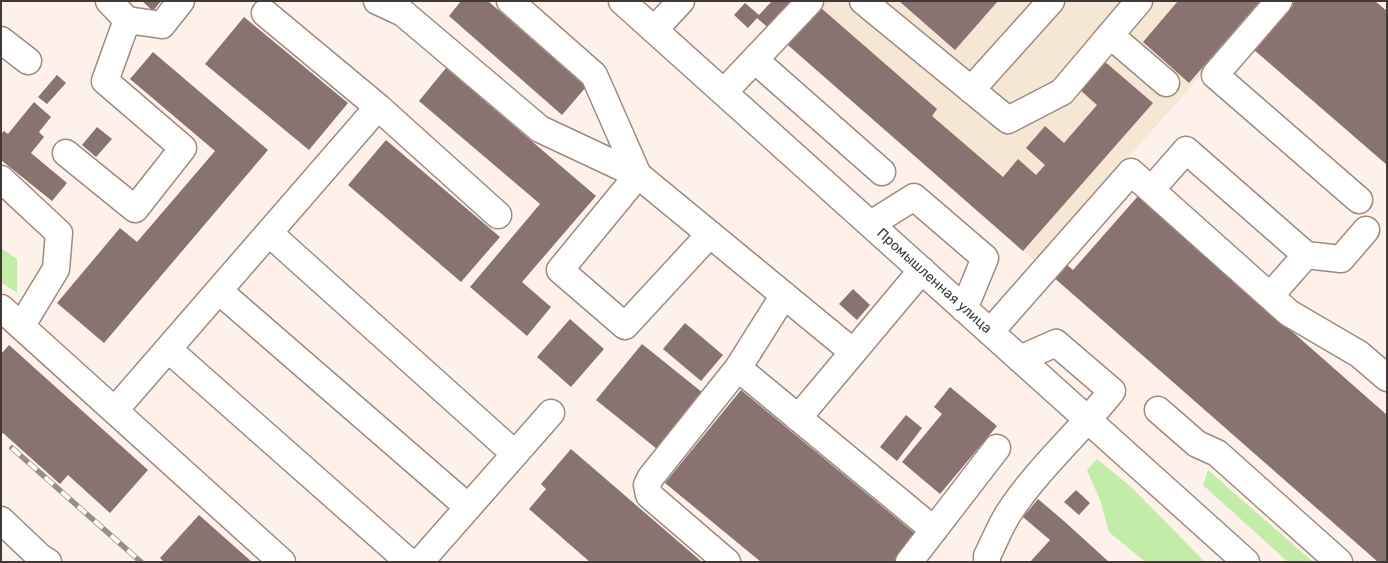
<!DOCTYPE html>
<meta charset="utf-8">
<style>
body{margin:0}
#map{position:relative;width:1388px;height:563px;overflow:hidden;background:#fdf1ea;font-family:Rubik,sans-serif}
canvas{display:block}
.frame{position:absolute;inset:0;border:2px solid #413935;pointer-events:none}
</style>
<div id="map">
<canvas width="1388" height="563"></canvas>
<div class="frame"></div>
</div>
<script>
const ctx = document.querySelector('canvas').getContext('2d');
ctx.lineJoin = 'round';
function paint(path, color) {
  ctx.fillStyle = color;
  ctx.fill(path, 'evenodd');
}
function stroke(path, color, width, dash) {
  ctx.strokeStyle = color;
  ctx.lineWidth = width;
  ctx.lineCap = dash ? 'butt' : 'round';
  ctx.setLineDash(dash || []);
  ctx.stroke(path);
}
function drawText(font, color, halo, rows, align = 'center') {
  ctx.font = font + ' Rubik,sans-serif';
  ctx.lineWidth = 5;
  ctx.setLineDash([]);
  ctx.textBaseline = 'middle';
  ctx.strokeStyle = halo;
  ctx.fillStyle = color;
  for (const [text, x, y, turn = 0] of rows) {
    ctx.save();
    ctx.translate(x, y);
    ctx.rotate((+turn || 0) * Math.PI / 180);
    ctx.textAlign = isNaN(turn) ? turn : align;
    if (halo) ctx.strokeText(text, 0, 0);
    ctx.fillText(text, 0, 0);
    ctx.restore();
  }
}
paint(new Path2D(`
 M772,1h489l-78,95 -148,165 -278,-243z`), '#f6e7d4');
paint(new Path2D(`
 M1,248l16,11v34l-16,-11z
 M1097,459l33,27 75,76h-60l-36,-30 -9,-32 -13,-30z
 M1208,470l105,92h-25l-85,-77z`), '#c3eca9');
paint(new Path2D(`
 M142,1h19l-8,10z
 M461,1h27l98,86 -24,28 -113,-99z
 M772,1h21l19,17 9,-10 116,101 -5,7 71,61 15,-18 18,16 9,-10 -19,-17 19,-22 19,17 33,-38 -18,-16 25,-28 49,42 -130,148 -266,-233 -9,10 -14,-13 11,-12 14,12z
 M899,1h99l-43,49z
 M1178,1h82l-71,82 -46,-41z
 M1295,1h80l12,10v154l-134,-116z
 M244,17l104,86 -39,47 -104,-86z
 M153,52l115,98 -164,193 -47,-40 63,-75 17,14 78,-91 -85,-72z
 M446,68l150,128 -74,86 29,25 -24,29 -57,-49 70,-83 -121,-103z
 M57,75l9,8 -19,21 -9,-7z
 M34,102l17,15 -12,15 5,5 -13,16 36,30 -15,18 -51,-41v-26l3,-3 4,3z
 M97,127l15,12 -16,18 -14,-12z
 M386,140l114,97 -39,45 -113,-97z
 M1138,196l249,219v147h-9l-343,-301 12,-13 26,22z
 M853,289l17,16 -13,15 -18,-16z
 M570,319l34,30 -33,38 -34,-30z
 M685,323l38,32 -22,26 -38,-32z
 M642,344l61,49 -46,56 -61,-49z
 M9,345l139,125 -38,43 -42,-38 -8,9 -57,-51 -2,2v-81z
 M950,387l47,39 -57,68 -38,-32 40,-48 -8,-7z
 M741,390l177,146 -21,26h-136l-96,-79z
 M906,415l16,13 -25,33 -17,-14z
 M571,449l131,113h-112l-61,-53 17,-20 -5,-5z
 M1076,490l14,13 -11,12 -15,-13z
 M1038,499l27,23 44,40h-79l20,-22 -27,-23z
 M199,515l53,47h-88l-4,-4z`), '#887371');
const minor = new Path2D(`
 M109,1l18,19 35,5 19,-24
 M377,1l26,12 137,116 98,46 215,177
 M510,1l84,74 44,100 -78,95 65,56 85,-92
 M622,1l624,561
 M863,1l145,119 54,-28 77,-91
 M1279,1l-64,74 144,125
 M265,13l113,94 120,108
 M654,30l27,-29
 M1110,35l56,48
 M1,40l27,21
 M755,60l127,112
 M971,90l80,-89
 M724,92l86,-91
 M66,153l69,56 48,-61 -78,-67 22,-61
 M1,179l58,54 -3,36 -34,56
 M1151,190l35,-40 120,105 -36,41
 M871,224l43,-27 71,61 -21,51
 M269,233l246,221
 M1306,255l35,4 25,-29
 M219,291l249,216
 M1,308l281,254
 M990,332l141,-160 158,141 70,41 28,24
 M168,349l241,213
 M738,368l196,162
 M115,410l263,-303
 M1158,410l39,34 20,9 122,109
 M798,418l124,-148
 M1,520l39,37 8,5
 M420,562l131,-149
 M727,562l-78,-67 -2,-10 4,-8 87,-109 46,-73
 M909,562l88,-114
 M987,562v-6c7,-14 13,-29 21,-42 29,-45 71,-81 104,-123l-56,-48 -36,16`);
stroke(minor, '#9d8b81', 29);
stroke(minor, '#fff', 26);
const rail = new Path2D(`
 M12,448l129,114`);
stroke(rail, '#978e88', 5.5);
stroke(rail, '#fff', 4, [11]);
drawText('14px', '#413935', '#fff', [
 ["Промышленная улица",934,281,42]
]);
</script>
